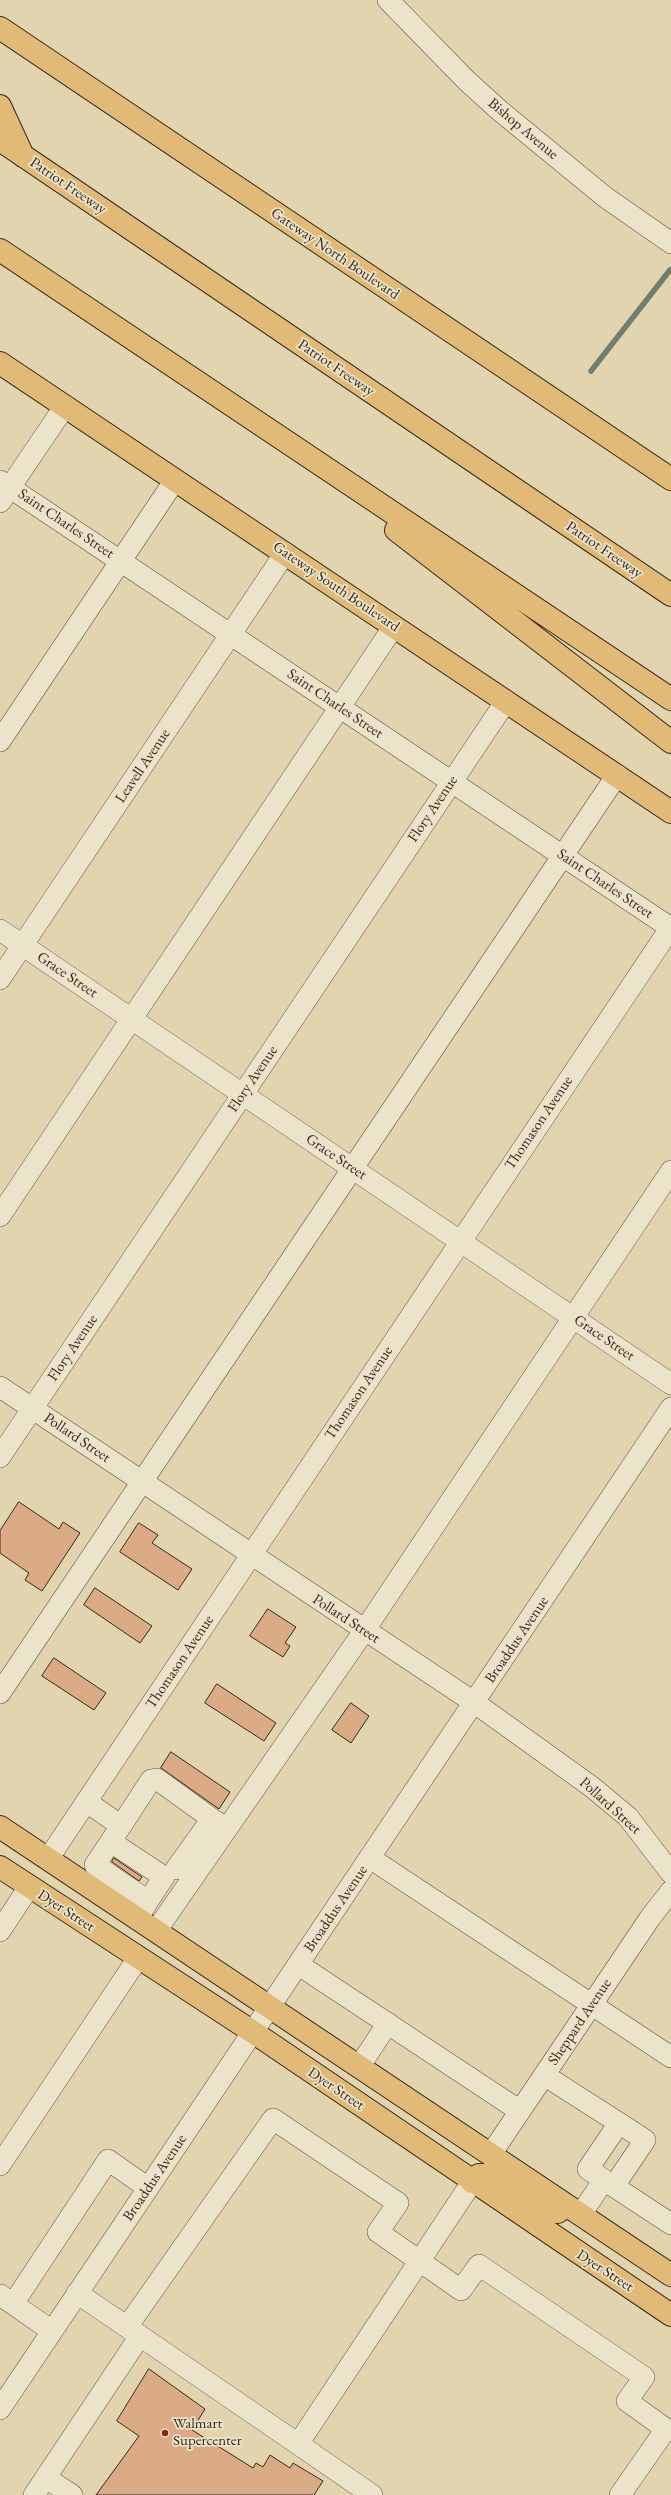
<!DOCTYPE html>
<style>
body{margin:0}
canvas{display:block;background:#e2d4af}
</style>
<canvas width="671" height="2495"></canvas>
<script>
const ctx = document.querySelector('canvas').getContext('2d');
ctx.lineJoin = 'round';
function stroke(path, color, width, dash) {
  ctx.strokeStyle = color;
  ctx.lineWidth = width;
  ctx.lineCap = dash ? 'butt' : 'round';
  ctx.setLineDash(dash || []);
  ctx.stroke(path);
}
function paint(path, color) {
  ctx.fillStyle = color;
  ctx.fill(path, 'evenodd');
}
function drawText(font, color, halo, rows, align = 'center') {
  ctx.font = font + ' "EB Garamond",serif';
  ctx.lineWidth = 3.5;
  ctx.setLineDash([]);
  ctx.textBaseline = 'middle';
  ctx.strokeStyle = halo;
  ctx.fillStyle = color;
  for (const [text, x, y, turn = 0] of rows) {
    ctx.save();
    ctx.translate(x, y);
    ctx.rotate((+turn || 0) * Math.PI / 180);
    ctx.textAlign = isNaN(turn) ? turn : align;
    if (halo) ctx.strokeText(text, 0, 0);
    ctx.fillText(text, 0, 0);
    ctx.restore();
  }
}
stroke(new Path2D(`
 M591,371l79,-101`), '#707e6f', 5.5);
const building = new Path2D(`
 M19,1502l40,27 4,-7 17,11 -38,58 -17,-11 4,-7 -29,-20v-22z
 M139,1523l19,12 -6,8 40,26 -14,21 -58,-38z
 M95,1588l57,38 -12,17 -56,-38z
 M268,1609l28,18 -11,16 5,3 -7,11 -33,-21z
 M54,1658l52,35 -12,17 -52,-34z
 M217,1684l59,39 -12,18 -59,-38z
 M351,1703l18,13 -18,27 -19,-13z
 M171,1752l59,40 -11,17 -58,-41z
 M114,1858l28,19 -3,4 -27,-19z
 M149,2369l56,40 -13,21 61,38 3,-5 7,4 7,-12 20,13 3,-5 30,18 -9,14h-218l43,-59 -22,-15z`);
paint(building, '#daab84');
stroke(building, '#38281b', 1);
const minor = new Path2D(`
 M388,0l79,81 32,29 106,87 66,46
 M0,481l671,447
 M0,502l65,-96
 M0,741l175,-261
 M0,930l671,454
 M0,979l285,-426
 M0,1216l394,-590
 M0,1387l475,316 117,84 36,30 43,56
 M0,1457l506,-756
 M0,1693l617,-918
 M87,1802l34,24 -26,39 53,36 -11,18
 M121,1826l30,-46 6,-1 55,40
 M111,1842l53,35 -16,24
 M370,1858l301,199
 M48,1859l623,-932
 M176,1869l36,-50 12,8
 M0,1931l29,-44
 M156,1931l208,-300 307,-460
 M299,1965l221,146
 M359,2067l29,-44
 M544,2075l75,48 -31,46 16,11
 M491,2154l159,-236 21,-27
 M0,2165l138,-207
 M614,2186l31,-46 -26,-17
 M581,2214l23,-34 67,44
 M77,2293l50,34 146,-208 125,84 -20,29 83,58 18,-25 165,112 -17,24 39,28 -46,66
 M0,2295l52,36
 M13,2304l95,-144 40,28
 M127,2327l171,117
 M0,2409l671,-1001
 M46,2478l26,17
 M34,2495l106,-159
 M372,2495l-74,-51 174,-262`);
const major = new Path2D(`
 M0,28l671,451
 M0,363l671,449
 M0,1827l671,448
 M0,1867l253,165 418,283
 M472,2182l7,-7h12l60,36 7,1`);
const highway = new Path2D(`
 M0,106l23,50
 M0,140l671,455
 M0,250l671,449
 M396,530l275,212`);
stroke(minor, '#625340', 22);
stroke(major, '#38281b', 24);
stroke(highway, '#38281b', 24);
stroke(minor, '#ece3cb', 21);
stroke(major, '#e1ba78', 22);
stroke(highway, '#e1ba78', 22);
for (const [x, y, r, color] of [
 [165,2433,4,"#8f2418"]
]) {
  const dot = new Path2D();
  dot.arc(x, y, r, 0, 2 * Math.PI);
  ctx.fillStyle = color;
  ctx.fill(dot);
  stroke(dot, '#ece3cb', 1.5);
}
drawText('15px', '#38281b', '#ece3cb', [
 ["Bishop Avenue",523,129,40],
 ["Patriot Freeway",68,186,34],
 ["Gateway North Boulevard",335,254,34],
 ["Patriot Freeway",336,368,34],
 ["Saint Charles Street",66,524,34],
 ["Patriot Freeway",604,550,34],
 ["Gateway South Boulevard",336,587,34],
 ["Saint Charles Street",335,704,34],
 ["Leavell Avenue",143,766,-56],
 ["Flory Avenue",433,809,-56],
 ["Saint Charles Street",605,884,34],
 ["Grace Street",67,975,34],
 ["Flory Avenue",253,1079,-56],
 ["Thomason Avenue",539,1123,-56],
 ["Grace Street",336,1157,34],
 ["Grace Street",604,1338,34],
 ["Flory Avenue",73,1348,-56],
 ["Thomason Avenue",359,1393,-56],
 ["Pollard Street",77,1438,34],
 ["Pollard Street",346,1619,33],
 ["Broaddus Avenue",517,1640,-56],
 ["Thomason Avenue",180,1662,-56],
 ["Pollard Street",610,1806,42],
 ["Broaddus Avenue",336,1909,-56],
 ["Dyer Street",66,1911,33],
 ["Sheppard Avenue",580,2022,-56],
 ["Dyer Street",336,2089,34],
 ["Broaddus Avenue",155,2178,-56],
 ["Dyer Street",605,2271,33]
]);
drawText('15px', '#38281b', '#ece3cb', [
 ["Walmart",173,2424],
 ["Supercenter",173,2441]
], 'left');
</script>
